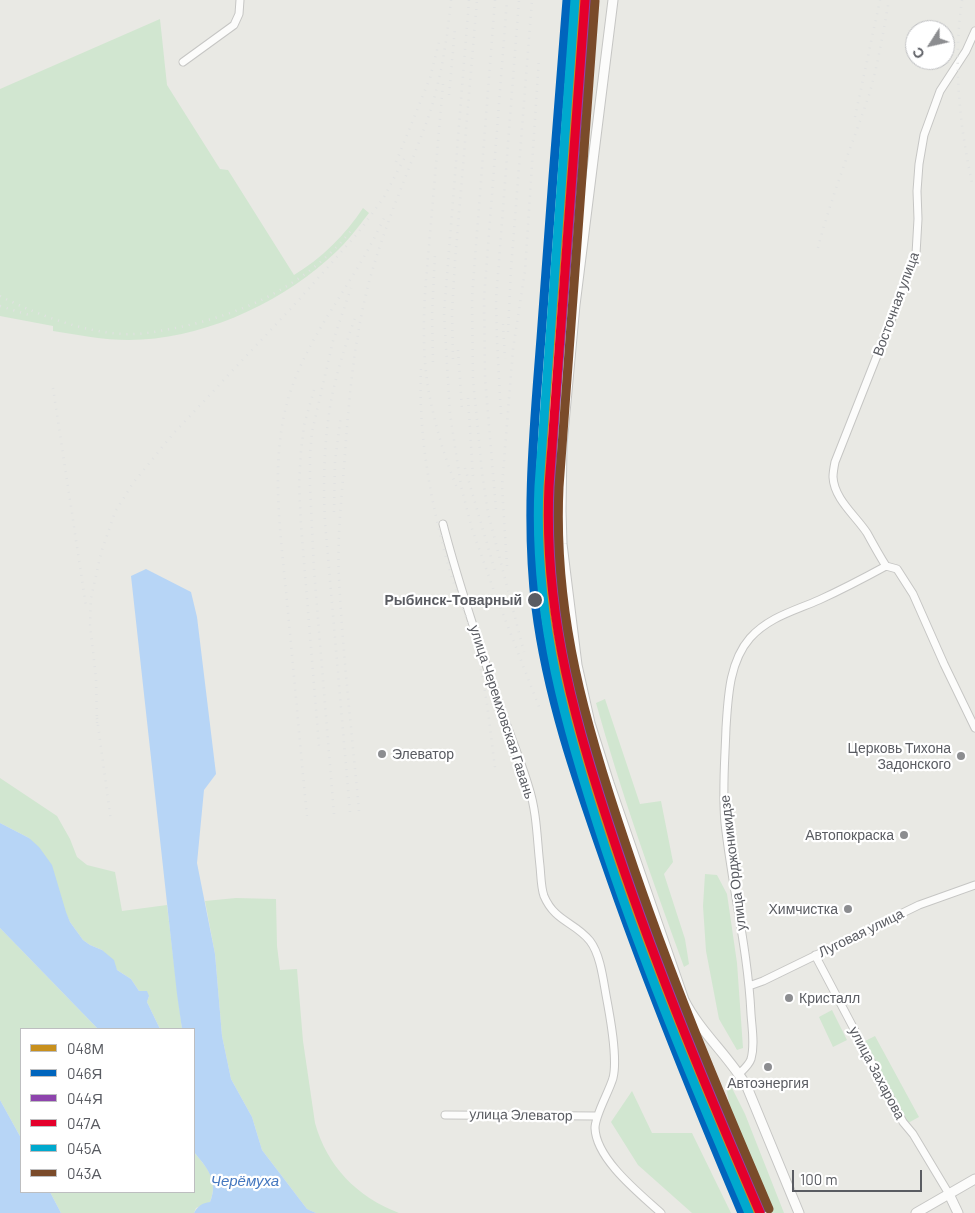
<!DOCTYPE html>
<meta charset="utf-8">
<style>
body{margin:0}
#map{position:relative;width:975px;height:1213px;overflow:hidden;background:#e9e9e4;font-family:Barlow,sans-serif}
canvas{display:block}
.legend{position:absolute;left:20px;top:1028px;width:175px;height:165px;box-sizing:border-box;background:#fff;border:1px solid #bdbec0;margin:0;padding:6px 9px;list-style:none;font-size:15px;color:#5a5c62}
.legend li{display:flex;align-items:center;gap:10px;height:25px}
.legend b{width:25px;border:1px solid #bdbec0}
.north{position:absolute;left:905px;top:20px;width:50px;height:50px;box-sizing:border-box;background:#fff;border:1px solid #bdbec0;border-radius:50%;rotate:235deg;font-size:14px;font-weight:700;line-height:20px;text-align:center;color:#5a5c62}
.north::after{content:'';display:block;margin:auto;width:18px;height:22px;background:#8c8d90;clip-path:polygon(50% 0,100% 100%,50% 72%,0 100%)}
.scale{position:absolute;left:792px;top:1170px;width:130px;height:22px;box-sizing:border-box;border:2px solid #5a5c62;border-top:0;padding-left:6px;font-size:15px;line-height:18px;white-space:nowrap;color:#5a5c62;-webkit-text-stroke:4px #fff;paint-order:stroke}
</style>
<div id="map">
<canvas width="975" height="1213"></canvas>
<ul class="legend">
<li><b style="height:6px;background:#c8901d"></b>048М</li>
<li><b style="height:6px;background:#0065bd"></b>046Я</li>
<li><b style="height:6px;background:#8e44ad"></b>044Я</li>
<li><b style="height:6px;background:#e4002b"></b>047А</li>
<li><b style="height:6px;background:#00a9ce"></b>045А</li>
<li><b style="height:6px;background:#7a4b2a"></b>043А</li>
</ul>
<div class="north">С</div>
<div class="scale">100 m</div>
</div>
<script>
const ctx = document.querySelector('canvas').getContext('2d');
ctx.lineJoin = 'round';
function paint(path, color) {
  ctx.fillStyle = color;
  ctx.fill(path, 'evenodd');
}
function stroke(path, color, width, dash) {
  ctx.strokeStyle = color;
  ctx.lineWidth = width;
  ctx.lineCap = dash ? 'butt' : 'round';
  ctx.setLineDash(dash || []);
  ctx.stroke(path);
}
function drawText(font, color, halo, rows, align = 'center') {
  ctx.font = font + ' Barlow,sans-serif';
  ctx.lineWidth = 4.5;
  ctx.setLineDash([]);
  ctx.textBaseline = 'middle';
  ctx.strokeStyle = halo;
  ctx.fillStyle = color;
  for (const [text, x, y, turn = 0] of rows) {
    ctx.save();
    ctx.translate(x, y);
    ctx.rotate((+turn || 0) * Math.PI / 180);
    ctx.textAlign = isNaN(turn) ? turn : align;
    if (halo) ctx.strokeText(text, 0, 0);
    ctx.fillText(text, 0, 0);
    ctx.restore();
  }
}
paint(new Path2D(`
 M160,19l7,66 53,84 8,1 66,105c27,-16 52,-41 69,-67l6,5c-13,17 -26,34 -43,48 -51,45 -128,79 -197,79 -26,0 -51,-5 -76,-9v-5l-53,-10v-227z
 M605,699l35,105 21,-3 12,61 -9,12 21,65 4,25 -5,3c-32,-88 -63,-174 -88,-264z
 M0,778l57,38 13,23 7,18 10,8 28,7 7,39 45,-6 15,124h-22l-13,-27 2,-6 -10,-5 -8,-12 -14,-9 -15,-20 -12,-5 -7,-5 -13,-18 -41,-84 -29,-15z
 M705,874l12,1 10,19 10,69 6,85 -6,2 -18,-31 -13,-68 -3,-45z
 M236,898l40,1 1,47 3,24 17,-1 6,72 12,82c12,43 42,74 84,90h-83l-9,-4 -45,-59 -10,-33 -21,-38 -9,-43 -7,-82 -10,-53z
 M0,928l98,101h-77v109l-21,-38z
 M832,1010l15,30 -14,7 -14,-30z
 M875,1036l44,81 -11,6 -43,-82z
 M726,1086h5l14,28 39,99h-19l-23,-55 -10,-38z
 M632,1091l20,42h40l39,80h-39l-54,-48 -27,-43z
 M194,1152c13,16 25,28 16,50l-14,6 -2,5h-133l-11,-21h144z`), '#d1e6d0');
paint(new Path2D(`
 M146,569l45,23 6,25 19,157 -12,16 -7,73 18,91 7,82 9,43 21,38 10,33 45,59 9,4h-122c4,-7 8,-10 16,-11 9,-21 -3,-34 -16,-50v-123h-12l-5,-35 -46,-418z
 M0,823l29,15 10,9 13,18 14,47 4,10 13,18 7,5 12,5 12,10 3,10 14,9 8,12h8l2,5 -2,6 13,27h-62l-98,-101z
 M0,1100l21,38v54h29l11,21h-61z`), '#b7d5f6');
const minor = new Path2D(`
 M183,62l51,-37 5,-11 1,-14
 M443,524c16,62 37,124 58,185 9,26 20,52 28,79 8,25 8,52 11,78 1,10 1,22 4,30 11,26 31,26 46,45 10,13 13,37 16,54 4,21 12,63 7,83 -4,14 -18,37 -18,50 1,31 44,65 66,85
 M886,566c-7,-11 -13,-22 -19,-33 -11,-17 -33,-34 -34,-56 0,-5 1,-10 2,-15l64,-162 17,-46 2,-35 -1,-28 2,-27 5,-29 16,-44 26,-40 9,-20
 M815,955l88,167 10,12 36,60
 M749,986l14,-5 156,-76 56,-20
 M739,1074c4,-4 10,-9 12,-15 4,-14 1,-30 0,-45 -3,-64 -19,-127 -26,-191 -3,-32 0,-63 1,-95 2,-30 3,-66 24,-90 19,-21 44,-27 69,-38 22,-10 45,-22 67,-34l11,3 16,25 31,70 31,64
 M445,1115l152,1`);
const tertiary = new Path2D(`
 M613,0l-38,305 -13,140 -1,66 1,33 15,121 13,58 19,60 75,217c16,32 45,56 63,87l52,126
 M949,1194l9,19
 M916,1213l59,-34`);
stroke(minor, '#c6c6c4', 9);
stroke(tertiary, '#c6c6c4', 11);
stroke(minor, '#fcfcfb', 7);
stroke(tertiary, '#fcfcfb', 9);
stroke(new Path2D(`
 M469,0l-25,313 6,101 11,72 11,43 21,59 48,124
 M495,0l-23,297 1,82 9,93 6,41 36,139
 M962,0c-9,62 -3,122 10,183
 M443,84l-17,196c-3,40 -4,83 5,123 6,29 15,58 26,85
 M449,95l6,-67
 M855,117l25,-117
 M396,162l34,-84 9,-36
 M818,248c13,-51 33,-100 50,-150 10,-32 15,-65 21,-98
 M0,296c35,18 83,36 123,38 19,1 38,-3 57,-7 67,-14 131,-45 174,-100
 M0,306l29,9
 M503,324l2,35
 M508,332l3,-63 21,-269
 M458,350l4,59
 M453,359l-1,-46 3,-52 22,-261
 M433,362l-1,-47 3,-61
 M421,369c-3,66 10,135 28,199 8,27 20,53 27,80 10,39 14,80 19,120
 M53,388l33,218
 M314,390l-10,35 -3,27 -2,32 2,41 18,221
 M468,398l5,79
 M501,414l-4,-73 -1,-41 23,-300
 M465,468l30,103
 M496,509l-11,-131 -1,-80 23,-298
 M334,512l1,-51 6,-46
 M507,566l-5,-80 11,-137 12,-78 14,-213
 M97,718l14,103
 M97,723l-1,-45 -6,-53 1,-27 10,-45 14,-41 18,-29 40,-49 123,-131 62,-70 26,-36 22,-42
 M359,811c-7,-77 -16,-154 -20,-232 -2,-37 2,-75 5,-112 4,-55 8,-110 20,-164 14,-64 42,-124 64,-185 13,-38 19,-78 23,-118
 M350,812l-25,-290c-2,-39 -1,-77 5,-115 5,-30 15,-61 25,-89
 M334,814l-20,-244 -4,-85v-31l2,-22 21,-91 18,-53
 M307,816c-7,-71 -13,-142 -20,-214 -6,-68 -18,-140 2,-206 17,-55 54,-100 81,-150 5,-9 10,-20 15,-30`), '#e1e2e1', 2.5, [1, 6]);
stroke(new Path2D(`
 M577,0c-8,113 -18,226 -26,338 -7,90 -16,181 -5,270 11,86 39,167 67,248 42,121 90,239 140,357`), '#c8901d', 9);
stroke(new Path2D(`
 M567,0c-9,113 -18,225 -26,338 -7,90 -16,180 -5,270 11,88 40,171 69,254 41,119 88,235 137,351`), '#0065bd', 9);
stroke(new Path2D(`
 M587,1c-8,112 -18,224 -26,337 -7,89 -16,179 -5,268 11,86 39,167 67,248 42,120 90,238 139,355`), '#8e44ad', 9);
stroke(new Path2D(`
 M585,0l-36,486c-6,132 28,244 69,367 41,122 91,242 142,360`), '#e4002b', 9);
stroke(new Path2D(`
 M575,0l-36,486c-6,131 27,244 68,367 41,122 91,241 142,360`), '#00a9ce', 9);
stroke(new Path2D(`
 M595,1l-36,486c-6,129 27,240 68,361 41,123 91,242 142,361`), '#7a4b2a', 9);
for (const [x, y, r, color] of [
 [535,600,8,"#5a5c62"],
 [382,754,5,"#8c8d90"],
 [961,756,5,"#8c8d90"],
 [904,835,5,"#8c8d90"],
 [848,909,5,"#8c8d90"],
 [789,998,5,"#8c8d90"],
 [768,1067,5,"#8c8d90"]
]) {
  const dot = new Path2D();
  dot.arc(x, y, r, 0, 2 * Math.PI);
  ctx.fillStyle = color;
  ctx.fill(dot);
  stroke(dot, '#fff', 2);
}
drawText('14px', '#5a5c62', '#fff', [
 ["Восточная улица",896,304,-70],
 ["улица Черемховская Гавань",502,712,72],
 ["улица Орджоникидзе",733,863,-97],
 ["Луговая улица",861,933,-26],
 ["улица Захарова",877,1073,62],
 ["улица Элеватор",521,1115,1]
]);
drawText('bold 14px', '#5a5c62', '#fff', [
 ["Рыбинск-Товарный",522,600]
], 'right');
drawText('14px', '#5a5c62', '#fff', [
 ["Церковь Тихона",951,748],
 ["Задонского",951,764],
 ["Элеватор",392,754,"left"],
 ["Автопокраска",894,835],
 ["Химчистка",838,909],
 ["Кристалл",799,998,"left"],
 ["Автоэнергия",768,1083,"center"]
], 'right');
drawText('italic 15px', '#4477bf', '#fff', [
 ["Черёмуха",245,1181]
]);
</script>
